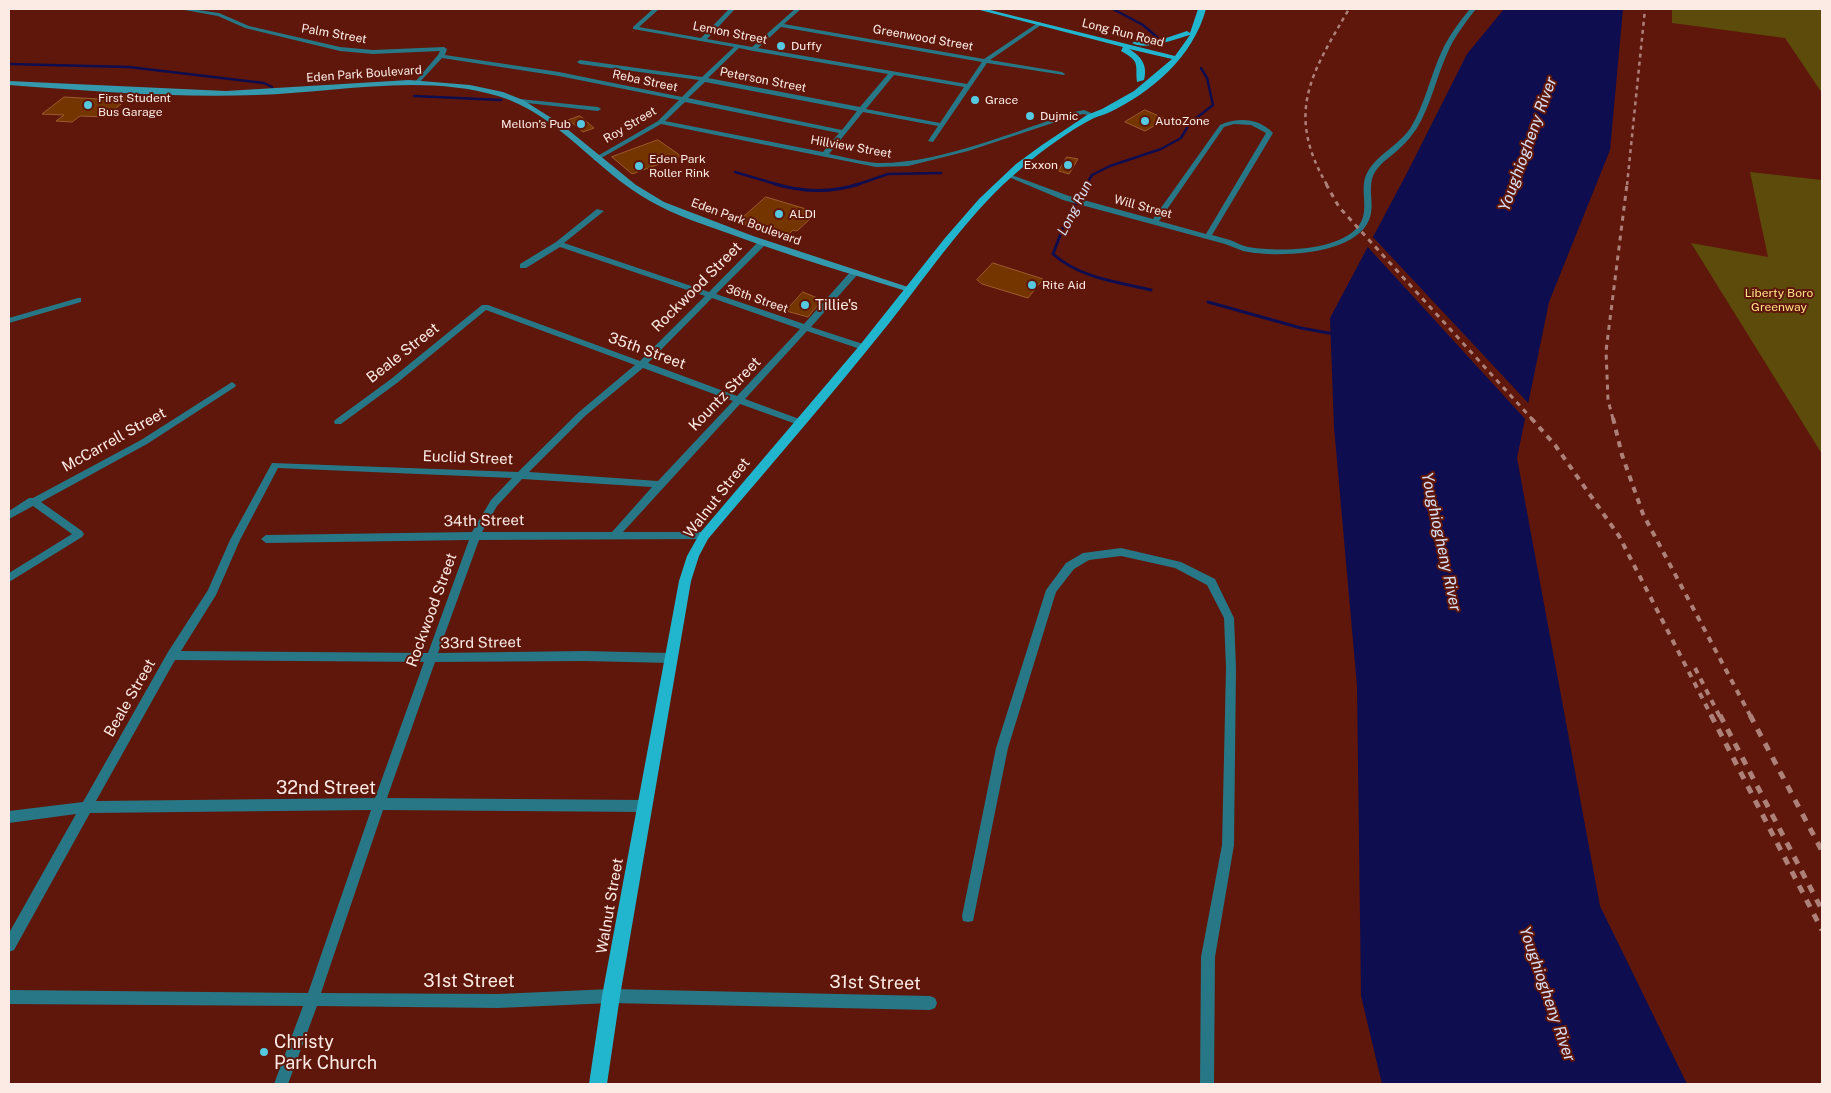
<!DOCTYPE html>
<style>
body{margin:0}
#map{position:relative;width:1831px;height:1093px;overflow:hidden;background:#5e170a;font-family:"Public Sans",sans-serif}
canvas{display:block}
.frame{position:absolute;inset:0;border:10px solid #fceae5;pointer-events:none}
</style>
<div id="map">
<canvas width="1831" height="1093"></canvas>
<div class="frame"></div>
</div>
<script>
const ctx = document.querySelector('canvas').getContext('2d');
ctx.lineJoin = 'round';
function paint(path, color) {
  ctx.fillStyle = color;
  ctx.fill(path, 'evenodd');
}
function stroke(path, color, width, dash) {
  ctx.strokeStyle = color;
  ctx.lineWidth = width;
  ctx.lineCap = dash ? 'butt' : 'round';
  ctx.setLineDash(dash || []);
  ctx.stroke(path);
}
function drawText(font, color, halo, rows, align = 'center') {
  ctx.font = font + ' "Public Sans",sans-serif';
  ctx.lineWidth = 4;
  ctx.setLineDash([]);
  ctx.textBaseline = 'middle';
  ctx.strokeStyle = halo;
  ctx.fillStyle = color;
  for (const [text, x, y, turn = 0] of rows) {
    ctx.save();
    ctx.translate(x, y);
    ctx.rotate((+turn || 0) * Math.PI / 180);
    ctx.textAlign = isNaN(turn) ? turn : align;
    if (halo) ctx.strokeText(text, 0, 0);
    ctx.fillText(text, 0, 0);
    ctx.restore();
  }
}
paint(new Path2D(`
 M1672,9h150v84l-37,-55 -113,-15z
 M1750,172l72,8v274l-131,-211 77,14z`), '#5c4b0b');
paint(new Path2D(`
 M1504,9h119l-13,141 -61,152 -32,156 83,448 87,178h-305l-21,-88 -4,-310 -23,-259 -4,-109 78,-147 59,-117z`), '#0e0d4f');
paint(new Path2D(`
 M1371,235l160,171 -4,15 -161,-176z`), '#5e170a');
stroke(new Path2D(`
 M1113,9l30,16 15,13
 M9,64l120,3 135,16 8,4
 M414,96l87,4
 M735,172l44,13
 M856,185l32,-11 53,-1
 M1086,185l6,-10 18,-9 51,-17 20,-11 9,-15 23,-18 -6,-27 -6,-10`), '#0e0d4f', 2.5);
stroke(new Path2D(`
 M775,184c27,8 57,9 84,0
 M1087,184l-21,36 -13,34c27,24 64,28 98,36
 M1208,302l93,26 33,6`), '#0e0d4f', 3);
const building = new Path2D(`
 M104,95l27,1 -26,21 -25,-1 -8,6 -16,-1 8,-6 -22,-1 22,-17 34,2z
 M1145,110l21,9 -21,12 -20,-9z
 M580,116l14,12 -11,4 -14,-12z
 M658,140l23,16 -49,18 -20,-17z
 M1067,157l11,2 -9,15 -10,-3z
 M766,197l47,14 -6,6 4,1 -14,13 -4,-1 -7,7 -48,-15z
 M993,263l50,16 -15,19 -46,-14 -5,-4z
 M803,292l19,8 -14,17 -22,-6z`);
paint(building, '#743500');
stroke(building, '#9e5b2e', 1);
paint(new Path2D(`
 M179,9h12l28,4 30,13 91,21 33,3 71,-3 3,2 -2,6 114,17 123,25 17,-17 -119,-16 -3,-2 3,-2 122,17 32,-30 -101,-18v-2l20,-18h6l-20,18 62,11 28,-29h6l-28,30 45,8 43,-38h6l-17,15 200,35 55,-37 2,1v2l-51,35 72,12 3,2 -1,1 -77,-12 -54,79 -5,-1 10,-15 -75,-14 -34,42c16,3 33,8 49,9 61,1 138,-32 196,-51l10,-2 12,5 -3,2 -9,-3 -7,1 -109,36 -60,15 -32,1 -215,-43 -65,37 -3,-2 1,-1 64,-37 21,-21 -120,-24 -117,-18 -24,26 -3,-2 23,-27 2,-4 -67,3 -33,-3 -95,-23 -27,-12zM781,27l201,35 -15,22 -209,-36zM739,48l14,3 135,23 -28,33 -152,-29zM894,75l70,12 -24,36 -74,-14zM705,82l152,29 -15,19 -154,-32zM685,102l154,31 -16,19 -158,-31z
 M1470,9h6c-11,14 -22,28 -29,45 -11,24 -16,51 -30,74 -5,7 -10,14 -17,20 -8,8 -19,14 -25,24 -9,15 1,33 -6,48 -15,36 -94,38 -126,31 -6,-2 -12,-5 -18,-7l-162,-44 -59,-25 5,-1 60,22 84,23 67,-94c18,-8 39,-7 53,8l-61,102c6,2 12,3 18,5 6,2 12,6 18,7 29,5 97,5 113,-25 8,-15 -2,-34 6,-49 10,-19 33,-28 44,-46 14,-23 19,-50 30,-74 7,-16 18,-31 29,-44zM1234,124l17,1 15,8 -60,101 -47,-13 65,-94z
 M520,99l78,8 3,2 -3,2 -80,-9 -1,-1z
 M597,209l7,2 -40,32 145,49 50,-51h6v4l-49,49 88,30 48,-54h6v4l-47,53 55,18 1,2 -1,2h-6l-53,-18 -62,68 57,21 1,2 -1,2h-6l-56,-20 -117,128h81l5,4 -1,3 -229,1 -41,113 146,-2 87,2 4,2 1,3 -1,3 -4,2 -87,-2 -149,1 -48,136 257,2 4,2 2,4 -2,4 -4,2 -261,-2 -62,183 177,1 113,-5 319,7 5,2 2,5 -2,5 -5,2 -319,-7 -113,5 -181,-2 -29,78h-14l29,-78 -294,-2v-14l299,3 63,-183 -281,3 -76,137 -5,2v-19l67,-119 -67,9v-12l74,-9 85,-150 40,-62 22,-50 42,-77 246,9 61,-60 56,-47 -149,-55 -89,73 -56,41h-6l-1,-2 1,-2 56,-41 91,-74h6l152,56 65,-65 -145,-49 -34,21h-6v-4l36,-22zM712,298l88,31 -63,67 -89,-33zM643,368l90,33 -75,80 -129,-9 56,-56zM278,468l234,10 -21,22 -19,32 -206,3 -5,4 5,4 203,-3 -41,113 -247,-2 35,-56 24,-55zM522,479l130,8 -40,45h-130l15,-26zM175,660l249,2 -49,136 -279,3z
 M78,298h3v4l-72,21v-5z
 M232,382l4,3 -1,2 -88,57 -106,58 41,29 2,3 -2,3 -73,45v-9l63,-39 -39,-28 -24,13v-8l20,-13h4l108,-58z
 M1121,548l60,14 34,17 19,39 2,50 -2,177 -19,112 -1,127h-14l1,-127 21,-112 4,-177 -2,-50 -17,-33 -32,-17 -54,-12 -32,4 -15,9 -18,23 -48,156 -34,168 -1,5 -5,1 -5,-1 -1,-5 34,-168 50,-158 20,-27 17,-10z`), '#287786');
paint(new Path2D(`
 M409,80l61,5 33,7 20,8 38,24 75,61 28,17 89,34 161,53 -2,2h-6c-58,-18 -116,-35 -173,-56 -28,-10 -57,-19 -83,-34 -54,-30 -92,-87 -152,-105 -79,-23 -162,-3 -242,-1 -82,3 -165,-4 -247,-10v-4l217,10z`), '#3499ac');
paint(new Path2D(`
 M976,9h10l189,47 15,-21c-15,4 -44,16 -58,8l4,-2 24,-1 27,-9 3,2 8,-24h8c-13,48 -54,83 -98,104 -4,2 -10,3 -14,5 -25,13 -50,31 -71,49 -53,44 -91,102 -133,155 -59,74 -121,145 -182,217l-9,17 -8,25 -71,415 -13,88h-18l13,-88 77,-415 8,-25 13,-23 160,-188 85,-107 34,-39 37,-35 26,-19 45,-30 15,-6 32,-18 38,-32 -43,-10c12,7 19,16 15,31l-7,2c-2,-18 4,-20 -16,-31l2,-4z`), '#22b5ce');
stroke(new Path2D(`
 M1327,185c-42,-72 -16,-111 22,-176
 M1627,185l18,-176`), '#ad8178', 2.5, [4, 4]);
stroke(new Path2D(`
 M1326,184l13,23 193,212
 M1613,419l-5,-19 -2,-49 21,-167`), '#ad8178', 3, [5, 5]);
stroke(new Path2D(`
 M1531,418l24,27 64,91 93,181
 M1613,418l9,37 21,59 108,203
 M1695,668l25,49`), '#ad8178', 4, [6, 6]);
stroke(new Path2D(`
 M1711,715l111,215
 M1720,715l102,195
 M1750,715l72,136`), '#ad8178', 5, [8, 8]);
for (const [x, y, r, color] of [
 [781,46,5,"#56c9e0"],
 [975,100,5,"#56c9e0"],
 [88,105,5,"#56c9e0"],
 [1030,116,5,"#56c9e0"],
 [1145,121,5,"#56c9e0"],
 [581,124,5,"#56c9e0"],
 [1068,165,5,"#56c9e0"],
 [639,166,5,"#56c9e0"],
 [779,214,5,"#56c9e0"],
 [1032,285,5,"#56c9e0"],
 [805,305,5,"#56c9e0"],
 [264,1052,5,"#56c9e0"]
]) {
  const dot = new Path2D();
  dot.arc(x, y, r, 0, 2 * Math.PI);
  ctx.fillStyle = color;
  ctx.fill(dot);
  stroke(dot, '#5e170a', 2);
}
drawText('12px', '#fceae5', '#5e170a', [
 ["Lemon Street",730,33,11],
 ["Long Run Road",1123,33,14],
 ["Palm Street",334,34,10],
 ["Greenwood Street",923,38,10],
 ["Eden Park Boulevard",364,74,-4],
 ["Peterson Street",763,80,11],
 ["Reba Street",645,81,12],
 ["Roy Street",630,125,-31],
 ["Hillview Street",851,147,10],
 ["Will Street",1143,207,15],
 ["Eden Park Boulevard",746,222,20],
 ["36th Street",757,299,19]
]);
drawText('12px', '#fceae5', '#5e170a', [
 ["Duffy",791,46],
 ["First Student",98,98],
 ["Bus Garage",98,112],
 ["Grace",985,100],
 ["Dujmic",1040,116],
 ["AutoZone",1155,121],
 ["Mellon's Pub",571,124,"right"],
 ["Eden Park",649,159],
 ["Roller Rink",649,173],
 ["Exxon",1058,165,"right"],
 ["ALDI",789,214],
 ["Rite Aid",1042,285]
], 'left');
drawText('12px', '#ffe388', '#5e170a', [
 ["Liberty Boro",1779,293],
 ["Greenway",1779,307]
]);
drawText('italic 14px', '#d9e0f4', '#5e170a', [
 ["Long Run",1075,208,-63]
]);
drawText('15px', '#fceae5', '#5e170a', [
 ["Rockwood Street",697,287,-45],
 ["35th Street",647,351,20],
 ["Beale Street",403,353,-38],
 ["Kountz Street",725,394,-46],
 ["McCarrell Street",114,440,-29],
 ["Euclid Street",468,458,2],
 ["Walnut Street",717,498,-52],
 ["34th Street",484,521,-1],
 ["Rockwood Street",432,610,-70],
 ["33rd Street",481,643,-1],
 ["Beale Street",130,698,-60],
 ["Walnut Street",610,906,-80]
]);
drawText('15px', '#fceae5', '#5e170a', [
 ["Tillie's",815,305]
], 'left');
drawText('italic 16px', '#d9e0f4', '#5e170a', [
 ["Youghiogheny River",1528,144,-70],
 ["Youghiogheny River",1441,542,78],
 ["Youghiogheny River",1547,994,71]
]);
drawText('18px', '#fceae5', '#5e170a', [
 ["32nd Street",326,788],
 ["31st Street",469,981],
 ["31st Street",875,983,1]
]);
drawText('18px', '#fceae5', '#5e170a', [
 ["Christy",274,1042],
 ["Park Church",274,1063]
], 'left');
</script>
